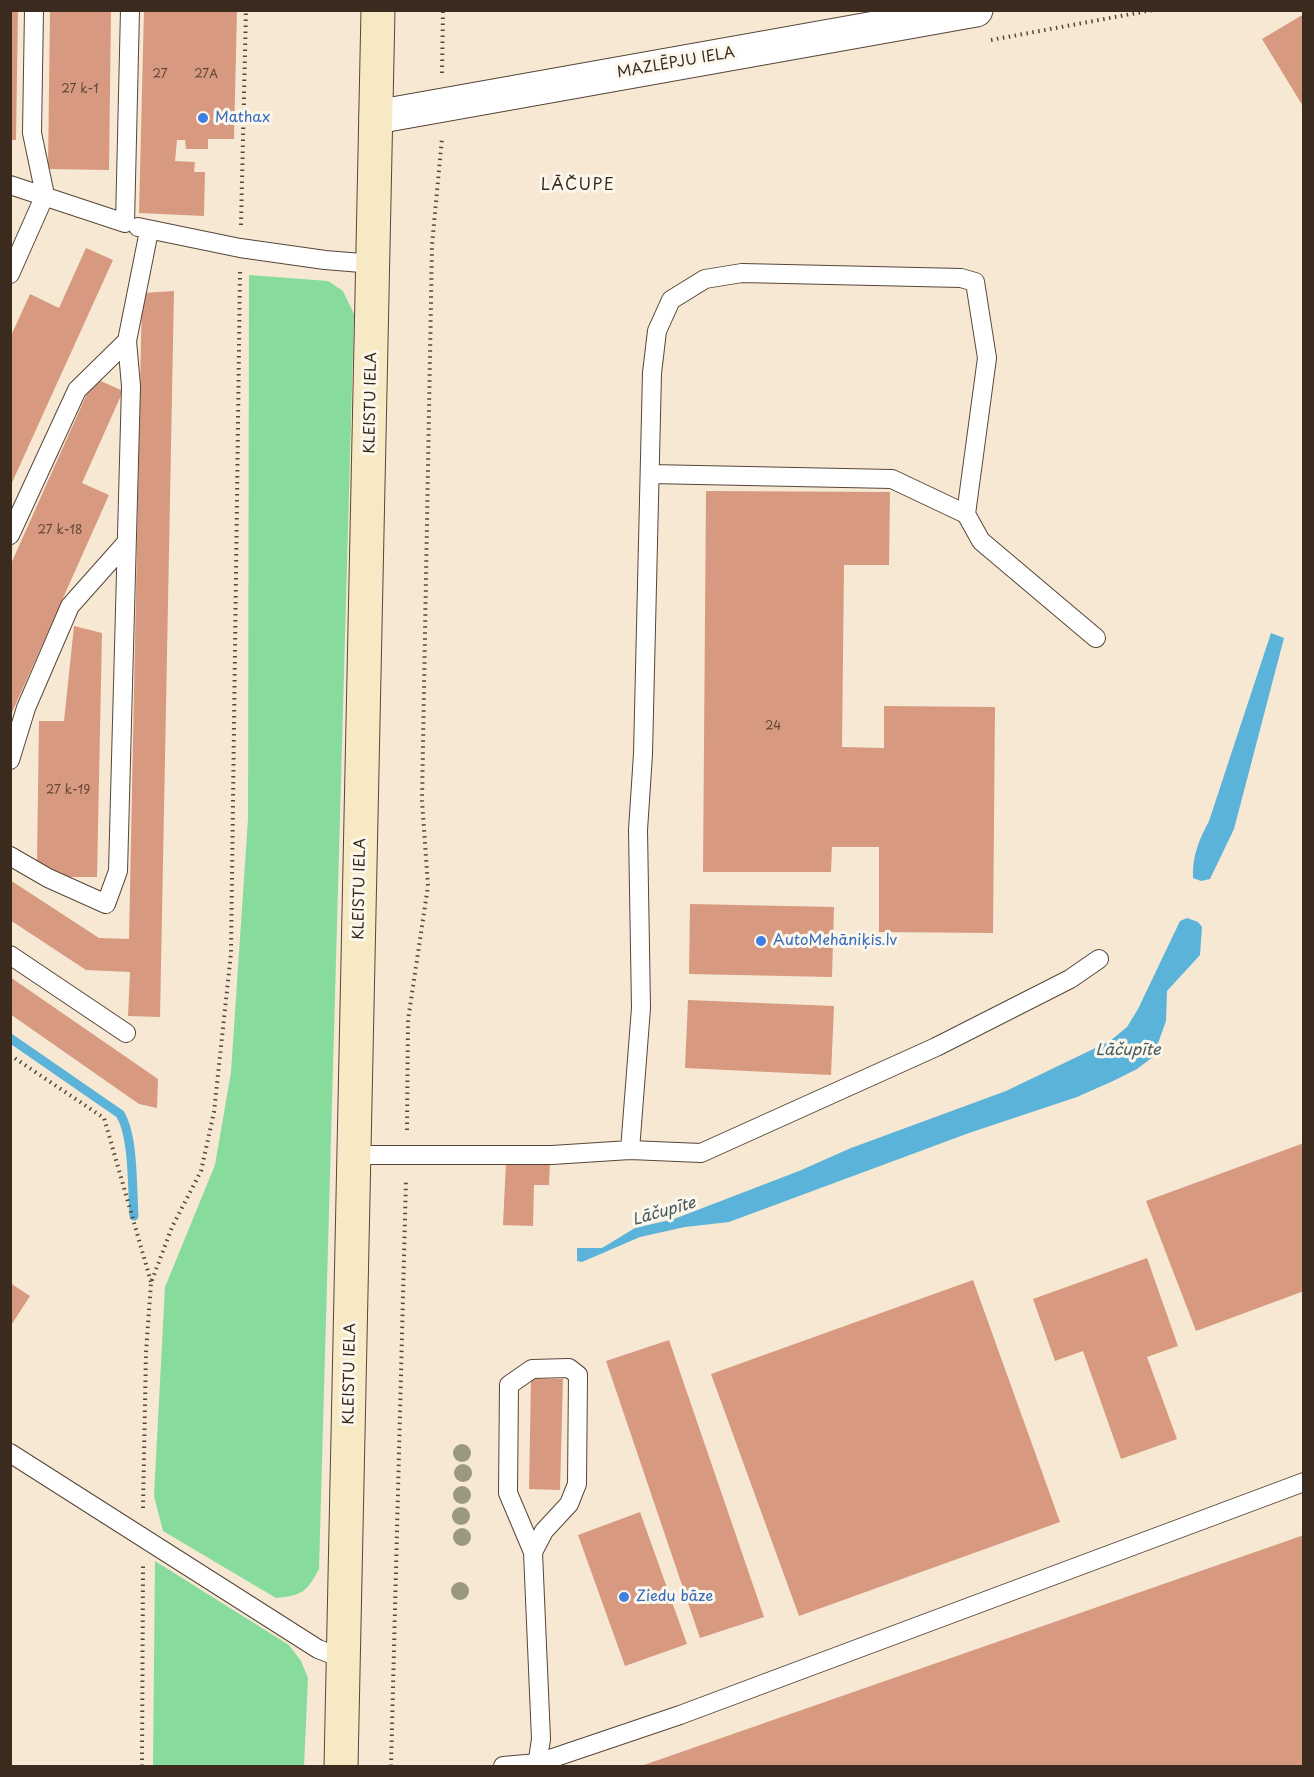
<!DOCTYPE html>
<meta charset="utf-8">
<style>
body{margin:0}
#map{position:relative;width:1314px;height:1777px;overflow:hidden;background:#f6e8d2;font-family:"Playpen Sans",sans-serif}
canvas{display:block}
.frame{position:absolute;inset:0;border:12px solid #3b2a1e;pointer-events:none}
</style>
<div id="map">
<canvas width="1314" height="1777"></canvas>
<div class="frame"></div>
</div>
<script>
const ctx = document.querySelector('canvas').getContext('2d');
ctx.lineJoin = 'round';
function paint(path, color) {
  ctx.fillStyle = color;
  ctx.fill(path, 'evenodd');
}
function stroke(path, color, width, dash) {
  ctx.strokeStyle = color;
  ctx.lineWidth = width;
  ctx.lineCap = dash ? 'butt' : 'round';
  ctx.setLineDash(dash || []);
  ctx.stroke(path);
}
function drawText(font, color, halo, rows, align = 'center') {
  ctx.font = font + ' "Playpen Sans",sans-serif';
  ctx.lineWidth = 6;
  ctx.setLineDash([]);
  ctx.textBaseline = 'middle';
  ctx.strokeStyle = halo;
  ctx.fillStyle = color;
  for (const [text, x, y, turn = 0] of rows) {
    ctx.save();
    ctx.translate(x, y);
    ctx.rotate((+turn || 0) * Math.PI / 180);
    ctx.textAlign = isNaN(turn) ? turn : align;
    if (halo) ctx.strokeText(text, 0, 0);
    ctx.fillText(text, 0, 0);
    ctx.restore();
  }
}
paint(new Path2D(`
 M249,275l79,6 15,10 11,23 -35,1255c-12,23 -18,27 -43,29l-113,-67 -9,-35 11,-209 50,-122 16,-93 17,-253z
 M155,1561l134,84 12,16 7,17 -4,88h-151z`), '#87db9d');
paint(new Path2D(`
 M1271,633l13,5 -50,191 -24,50 -9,2 -8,-3c-1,-22 6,-38 16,-57z
 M1187,918l11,4 4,5 -2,28 -33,36 -1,30 -13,36 -16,12 -24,12 -36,16 -108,36 -240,89 -44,5 -45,10 -58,25 -5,-1v-13h25l33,-20 39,-9 125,-48 52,-23 155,-57 104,-50 17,-14 11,-18 42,-88z`), '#5cb3d9');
stroke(new Path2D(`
 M10,1038l110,76c14,22 12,75 14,102`), '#5cb3d9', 9);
paint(new Path2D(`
 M10,10h8l-2,130h-6z
 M50,10h61l-2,160 -61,-1z
 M144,10h93l-3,129h-26v10h-22l-1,-9h-8l-2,21 20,1 -1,10h11l-1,44 -65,-3z
 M1304,14v94l-42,-69z
 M86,248l27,12 -103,227v-149l20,-44 29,14z
 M174,291l-14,726 -32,-1 2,-44 -44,-2 -76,-50v-40l89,58 30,1 13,-646z
 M94,378l29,13 -41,92 27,12 -99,222v-151z
 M706,491l184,1 -1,73h-45l-2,182 42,1v-42l111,1 -2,226 -114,-1v-85h-47l-1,25h-128z
 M74,626l28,7 -5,244h-30l-30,-15 2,-141h25z
 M690,904l144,3 -2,70 -143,-3z
 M10,977l148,102 -1,29 -18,-4 -129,-90z
 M688,1000l146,6 -3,69 -146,-7z
 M1304,1143v148l-108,40 -50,-130z
 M506,1162h44l-1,23h-15l-1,41 -30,-1z
 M1147,1258l31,88 -31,11 30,82 -56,20 -38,-108 -28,10 -22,-62z
 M973,1280l87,242 -261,94 -88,-242z
 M10,1283l20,13 -20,31z
 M669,1340l95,277 -64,21 -94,-277z
 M531,1379h32l-3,111 -31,-1z
 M640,1512l47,132 -62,22 -47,-131z
 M1304,1535v231h-663z`), '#d79a80');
const lane = new Path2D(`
 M10,185l115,38 5,-213
 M138,227l102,21 85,12 49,4
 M10,274l35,-79 -13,-62 2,-123
 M650,474l242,5 74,35 15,27 115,97
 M10,535l67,-145 50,-49
 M10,760l16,-52 44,-102 56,-63
 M10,856l38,22 58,26 12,-33 13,-485 -4,-45 22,-110
 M10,955l116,78
 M630,1150l11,-142 -3,-178 5,-76 9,-381 5,-42 14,-31 34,-21 37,-6 219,5 14,4 12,76 -21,156
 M354,1155h198l78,-5 71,3 235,-106 134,-68 29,-20
 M10,1453l308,196 26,10
 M533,1552l11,-21 25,-27 8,-20 1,-109 -9,-7 -37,1 -23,16 -1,108 25,59 8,187 -4,27
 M503,1766l35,-3 142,-48 624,-233`);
const street = new Path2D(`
 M376,117l600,-107`);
const secondary = new Path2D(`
 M341,1766l37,-1756`);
stroke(lane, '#574639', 20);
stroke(street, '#574639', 35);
stroke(secondary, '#574639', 35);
stroke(new Path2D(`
 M991,40l162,-30
 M442,73l1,-63
 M241,225l5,-215
 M10,1055l94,63 47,164
 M407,1130l1,-110 20,-134 -6,-85 10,-556 10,-107
 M143,1508l3,-156 5,-69 21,-56 29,-56 13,-59 17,-159 9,-681
 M142,1766l1,-200
 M391,1766l15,-587`), '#574639', 4, [1.5, 4.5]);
stroke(lane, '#fff', 18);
stroke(street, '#fff', 33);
stroke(secondary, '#f7e9c3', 33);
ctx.fillStyle = '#9a9881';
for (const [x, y] of [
 [462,1453],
 [463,1473],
 [462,1495],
 [461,1516],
 [462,1537],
 [460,1591]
]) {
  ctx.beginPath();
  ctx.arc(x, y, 9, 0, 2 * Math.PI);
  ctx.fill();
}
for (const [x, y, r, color] of [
 [203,118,6,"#3f7fe0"],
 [761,941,6,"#3f7fe0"],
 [624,1597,6,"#3f7fe0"]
]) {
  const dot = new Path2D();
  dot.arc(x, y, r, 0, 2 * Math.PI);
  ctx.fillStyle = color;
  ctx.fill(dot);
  stroke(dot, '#fbf7ec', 2);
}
drawText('12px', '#624636', null, [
 ["27",160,75],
 ["27A",206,75],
 ["27 k-1",80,90],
 ["27 k-18",60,531],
 ["24",773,727],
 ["27 k-19",68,791]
]);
drawText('15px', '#3b2a1e', '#fbf7ec', [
 ["MAZLĒPJU IELA",676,63,-10],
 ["KLEISTU IELA",371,403,-89],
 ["KLEISTU IELA",360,889,-89],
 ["KLEISTU IELA",350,1374,-89]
]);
drawText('15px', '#366cbe', '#fbf7ec', [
 ["Mathax",215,118],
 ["AutoMehāniķis.lv",773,941],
 ["Ziedu bāze",636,1597]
], 'left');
ctx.letterSpacing = '1.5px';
drawText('16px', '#3b2a1e', '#fbf7ec', [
 ["LĀČUPE",578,186]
]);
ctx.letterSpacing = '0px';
drawText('italic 16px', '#475a5f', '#fbf7ec', [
 ["Lāčupīte",1128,1051],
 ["Lāčupīte",664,1212,-16]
]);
</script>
